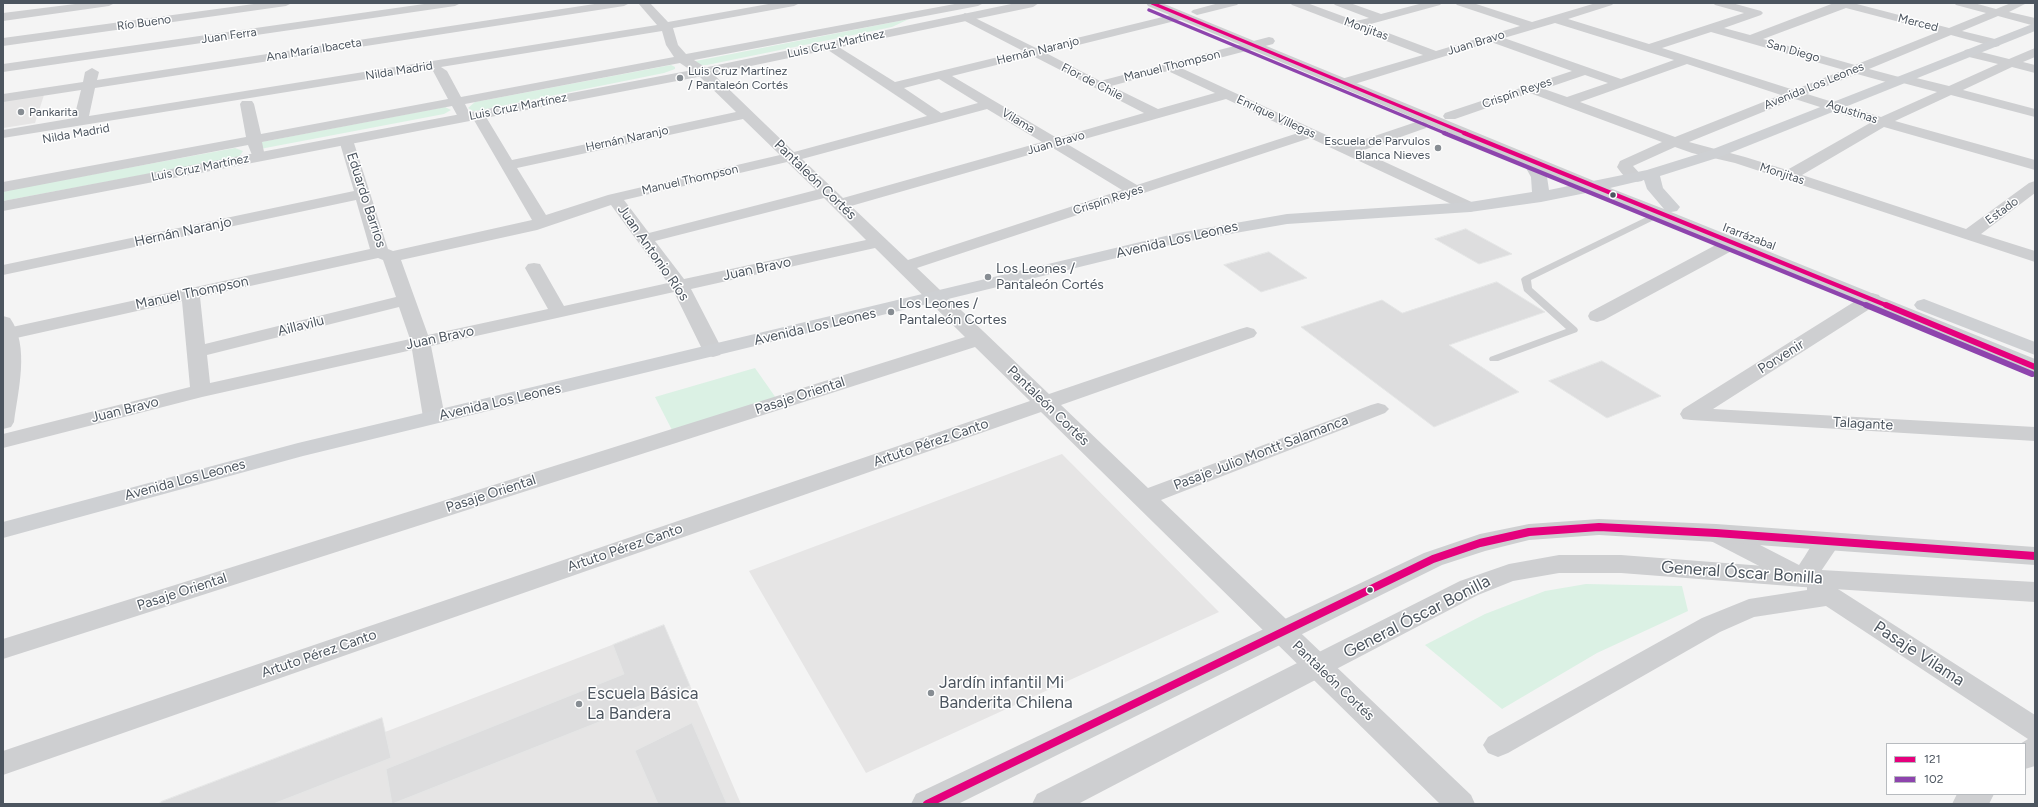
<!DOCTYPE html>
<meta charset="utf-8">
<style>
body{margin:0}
#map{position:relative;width:2038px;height:807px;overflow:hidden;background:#f4f4f4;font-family:Figtree,sans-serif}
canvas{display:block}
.frame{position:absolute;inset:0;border:4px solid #4c555f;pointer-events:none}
.legend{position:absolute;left:1886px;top:743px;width:140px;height:52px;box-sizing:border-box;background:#fff;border:1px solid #b7bbbf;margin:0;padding:5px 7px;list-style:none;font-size:12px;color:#4c555f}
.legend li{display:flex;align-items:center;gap:8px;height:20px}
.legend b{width:20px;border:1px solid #b7bbbf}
</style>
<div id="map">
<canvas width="2038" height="807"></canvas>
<div class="frame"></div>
<ul class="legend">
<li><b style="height:5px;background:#e5007d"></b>121</li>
<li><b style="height:5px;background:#8e44ad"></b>102</li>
</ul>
</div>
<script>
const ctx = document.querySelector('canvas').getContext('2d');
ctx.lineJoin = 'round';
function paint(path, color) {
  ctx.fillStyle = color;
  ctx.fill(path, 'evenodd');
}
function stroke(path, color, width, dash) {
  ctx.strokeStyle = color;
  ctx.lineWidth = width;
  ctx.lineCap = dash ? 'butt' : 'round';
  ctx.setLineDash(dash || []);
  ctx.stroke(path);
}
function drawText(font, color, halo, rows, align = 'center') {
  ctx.font = font + ' Figtree,sans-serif';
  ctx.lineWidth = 3;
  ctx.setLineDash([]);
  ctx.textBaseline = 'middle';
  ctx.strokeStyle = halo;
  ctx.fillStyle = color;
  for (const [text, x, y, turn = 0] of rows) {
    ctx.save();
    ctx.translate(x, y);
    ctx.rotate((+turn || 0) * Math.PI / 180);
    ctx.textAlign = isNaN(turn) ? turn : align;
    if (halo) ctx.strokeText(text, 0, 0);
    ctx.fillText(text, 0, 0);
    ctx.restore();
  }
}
paint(new Path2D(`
 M44,95l-9,28 -32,5v-27z
 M1062,454l157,158 -353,161 -117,-202z
 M664,625l77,179h-585l226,-86 3,14z`), '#e6e5e5');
paint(new Path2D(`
 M909,19l-17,8 -185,38h-7l-9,-3z
 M671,65l4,2v2l-11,4 -183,37 -8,1 -5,-3 7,-6z
 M445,107l6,3 -7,4 -184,35 1,-7z
 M235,148l8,3 -4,6 -236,44v-10z
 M755,368l21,30 -104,32 -17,-33z
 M1586,584l96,2 6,25 -91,42 -95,56 -77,-64 60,-31 60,-23z`), '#dbf1e4');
const building = new Path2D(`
 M1466,229l46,25 -33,10 -44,-25z
 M1269,252l38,26 -46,14 -37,-27z
 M1497,282l48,30 -96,33 70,47 -85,35 -133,-100 81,-27 20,13z
 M1602,361l59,35 -54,22 -58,-37z
 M664,625l26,61 -298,118 -6,-35 238,-95 -11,-29z
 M382,718l9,40 -118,46h-112v-2z
 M692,723l35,81h-69l-23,-53z`);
paint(building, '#ddddde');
stroke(building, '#e5e6e6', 1);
paint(new Path2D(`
 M1659,211l3,1v4l-131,64 1,8 45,40 1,2 -1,2 -79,29h-8l-1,-2 1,-2 76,-28 -42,-38 -3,-12 2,-2z`), '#cecfd1');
paint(new Path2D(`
 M83,3h32l-6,3 -106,15v-8z
 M261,3h31l-6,3 -283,40v-8z
 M431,3h30l-6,3 -452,66v-8z
 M601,3h29l-6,3 -529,82 -6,28 568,-91 -19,-22h12l18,19 106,-19h26l-6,3 -121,22 5,17 8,9 274,-51h24l-6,3 -284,54 14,9 86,83 133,-36 -102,-68 -2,-3 6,-4 66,41 128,-31 -62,-32 -2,-2 6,-4 71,35 147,-36 4,2 2,2 -2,2 -141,35 54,28 169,-44 4,1 2,3 -2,3 -92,24 167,77 68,-23h10l2,3 -2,3 -65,23 115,53 2,3 -2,3 -6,2 -6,-2 -154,-72 -393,130 132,126 191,-65 7,-2 7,2 3,4 -3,4 -193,68 87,83 223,-83 7,-2 7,2 4,4 -4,4 -224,87 310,295 4,9h-35l-399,-392 -1038,363v-24l1027,-350 -55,-54 -972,312v-20l962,-302 -90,-89 -184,41 32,62 -3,4 -7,2 -7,-2 -3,-4 -29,-59 -243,54 14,71 -3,5 -8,1 -8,-1 -3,-5 -11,-67 -210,47 -199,51v-14l187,-47 -8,-86 -179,40v-12l367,-80 -14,-49 -353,75v-10l351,-74 -15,-51 2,-3h10l2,3 35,109 5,2 139,-31 -61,-105 2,-3h10l29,48 224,-48 -38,-37 -18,-12 -215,41 4,8 -2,3h-10l-5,-9 -190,36 2,10 -2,3h-10l-4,-10 -245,47v-10l243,-45 -6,-33 2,-3h10l2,3 7,30 187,-35 -15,-28 2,-3 -432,70v-8l71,-12 7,-28 -78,12v-8l80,-12 2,-10 7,-4 7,4 -2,8zM662,31l4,14 8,12 -213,40 -14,-26 -6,-4zM1033,56l111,57 -87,25 -105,-62zM1168,71l47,22 -57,16 -47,-23zM939,79l39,24 -37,10 -37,-25zM1226,99l72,34 -161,52 -70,-41zM987,109l55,33 -199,56 -41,-39zM743,119l37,36 -172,40 -62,20 -29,-47zM1053,148l69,42 -214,70 -57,-54zM787,162l29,28 -167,43 -25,-33zM824,198l42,42 -182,39 -29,-38zM611,205l57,78 -104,23 -24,-42 -6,-1 -6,1 -3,4 23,41 -120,26 -27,-75 136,-30zM378,258l5,2 13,37 -191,47 -5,-47zM399,307l11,32 -200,44 -3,-28z
 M1219,3h20l-2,2 -40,10 -6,-3 2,-2z
 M1290,3h17l49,18 13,-3 -34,-13 -2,-2h17l31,11 42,-11h19l-2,2 -73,20 69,26 84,-25 -63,-21 -2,-2h18l59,19 64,-19h18l-2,2 -44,14 81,25 95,-31 -29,-8 -2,-2h19l29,8 2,2 -2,2 -37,13 26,7 84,-32h19l96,25 37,-15 -30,-8 -2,-2h20l22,6 15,-6h16l-18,9 26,6v8l-37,-10 -36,15 37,9 2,3 -2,3 -4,1 -44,-12 -82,34 30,8 5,-2 45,11 49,-22 -33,-8 -2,-3 2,-3 4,-1 40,10 26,-11v9l-12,5 12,3v8l-23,-6 -49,23 72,19v8l-84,-22 -56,26 140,39v10l-151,-43 -82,48 164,54 63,-46 6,-2v12l-54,41 54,17v11l-300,-99 -43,-10 -17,-6 -42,19 11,12 -2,3c-12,3 -19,-5 -25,-14l3,-6 42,-19 -132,-49 -75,26h-10l-2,-3 2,-3 127,-42 -81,-29 -143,44h-10l-2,-3 2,-3 85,-25 -131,-50zM1846,8l92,24 -83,33 -92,-26zM1555,23l119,37 -53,19 -117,-41zM1711,32l133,38 -50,20 -132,-42zM1687,64l94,31 -106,42 -95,-35zM1857,74l40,11 6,-2 34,9 -56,25 -74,-23zM1585,75l23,8 -41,14 -23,-8zM1795,99l75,24 -83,47 -42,-13 -56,-15z
 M1733,238l6,1 3,4 -3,4 -135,73 -7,2 -7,-2 -2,-4 2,-4 137,-73z
 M1872,293l7,2 2,4 -2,4 -166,106 322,18v14l-344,-21 -8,-1 -3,-5 3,-5 182,-114z
 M1716,525l9,2 74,38c11,-15 18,-37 40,-31l3,6 -27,40 12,2 208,133v51l-10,3v-25h-5l8,-5 -202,-133 -72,11 -34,15 -212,121 -10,4 -10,-4 -5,-8 5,-8 214,-119 47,-19 58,-9v-4l-4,1 -9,-3 -87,-45 -3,-6 3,-6z
 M1957,794h37l-5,10h-37z`), '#cecfd1');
paint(new Path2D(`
 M1016,3h23l-6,4 -330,69 -700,135v-10l700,-133z
 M1146,3h16l437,180 2,4 -2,4 -6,1 -6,-1 -439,-185z
 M3,316l7,2c20,28 8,73 4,104l-3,5 -8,2z
 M1599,519l117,5 319,23v18l-319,-23 -117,-7 -70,5 -44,11 -43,14 -484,239h-47l5,-10 508,-241 56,-19 49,-10z
 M1559,555h62l182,14 232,13v20l-232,-15 -182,-14h-62l-46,8 -35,14 -400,209h-46l5,-10 423,-213 49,-17z`), '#cecfd1');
paint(new Path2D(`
 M2035,23v8l-315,126 -60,19 3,12 17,19 -3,4 -6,1 364,147v14l-444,-181 -50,10 -71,10 -183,12 -109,19 -875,213 -300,82v-16l295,-79 880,-210 109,-19 183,-12 62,-10 -1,-15 -9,-16 2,-3h12l11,19 2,13 98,-20 61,-19zM1644,180l3,9 17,20 -54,-21z
 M1924,299l111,43v13l-118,-46 -3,-4 3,-4z`), '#ced0d3');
stroke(new Path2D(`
 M1152,3l315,131`), '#e5007d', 3.5);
stroke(new Path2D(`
 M1464,133l424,173`), '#e5007d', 4.5);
stroke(new Path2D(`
 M1886,305l149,62`), '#e5007d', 6);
stroke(new Path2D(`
 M927,804l506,-245 47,-16 49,-11 70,-5 117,6 319,23`), '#e5007d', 8);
stroke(new Path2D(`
 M1149,10l298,124`), '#8e44ad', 3.5);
stroke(new Path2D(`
 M1444,133l424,173`), '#8e44ad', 4.5);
stroke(new Path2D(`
 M1866,305l166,69`), '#8e44ad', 6);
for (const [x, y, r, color] of [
 [680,78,4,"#878d93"],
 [21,112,4,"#878d93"],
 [1438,148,4,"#878d93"],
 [1613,195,3.5,"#4c555f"],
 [988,277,4,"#878d93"],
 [891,312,4,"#878d93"],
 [1370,590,3.5,"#4c555f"],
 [931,693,4,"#878d93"],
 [579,704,4,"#878d93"]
]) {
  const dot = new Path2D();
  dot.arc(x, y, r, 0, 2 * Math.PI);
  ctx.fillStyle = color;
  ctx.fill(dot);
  stroke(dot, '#fff', 1.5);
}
drawText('12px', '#4c555f', '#fff', [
 ["Río Bueno",144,23,-8],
 ["Merced",1918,23,14],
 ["Monjitas",1366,29,20],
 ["Juan Ferra",229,36,-8],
 ["Juan Bravo",1476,43,-17],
 ["Luis Cruz Martínez",836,44,-12],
 ["Ana María Ibaceta",314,50,-9],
 ["Hernán Naranjo",1038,51,-14],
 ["San Diego",1793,51,16],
 ["Manuel Thompson",1172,66,-14],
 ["Nilda Madrid",399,71,-9],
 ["Flor de Chile",1092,82,27],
 ["Avenida Los Leones",1814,86,-22],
 ["Crispín Reyes",1517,93,-19],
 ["Luis Cruz Martínez",518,107,-11],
 ["Agustinas",1852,112,18],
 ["Enrique Villegas",1276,117,25],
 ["Vilama",1018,121,31],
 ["Nilda Madrid",76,134,-10],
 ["Hernán Naranjo",627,139,-12],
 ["Juan Bravo",1056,143,-16],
 ["Luis Cruz Martínez",200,168,-11],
 ["Monjitas",1782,174,18],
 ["Manuel Thompson",690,180,-13],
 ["Crispín Reyes",1108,200,-18],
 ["Estado",2002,211,-36],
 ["Irarrázabal",1749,237,21]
]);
drawText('12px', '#4c555f', '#fff', [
 ["Luis Cruz Martínez",688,71],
 ["/ Pantaleón Cortés",688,85],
 ["Pankarita",29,112],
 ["Escuela de Parvulos",1430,141,"right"],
 ["Blanca Nieves",1430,155,"right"]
], 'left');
drawText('14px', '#4c555f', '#fff', [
 ["Pantaleón Cortés",815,180,44],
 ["Eduardo Barrios",366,200,72],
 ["Hernán Naranjo",183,232,-12],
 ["Avenida Los Leones",1177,240,-13],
 ["Juan Antonio Ríos",653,253,55],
 ["Juan Bravo",757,269,-12],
 ["Manuel Thompson",192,293,-12],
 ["Aillavilu",301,326,-14],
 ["Avenida Los Leones",815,327,-13],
 ["Juan Bravo",440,338,-12],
 ["Porvenir",1781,357,-32],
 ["Pasaje Oriental",800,396,-18],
 ["Avenida Los Leones",500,402,-13],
 ["Pantaleón Cortés",1048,406,44],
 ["Juan Bravo",125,410,-14],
 ["Talagante",1863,424,3],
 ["Artuto Pérez Canto",931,443,-19],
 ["Pasaje Julio Montt Salamanca",1261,453,-21],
 ["Avenida Los Leones",185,480,-15],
 ["Pasaje Oriental",491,494,-18],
 ["Artuto Pérez Canto",625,548,-19],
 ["Pasaje Oriental",182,592,-18],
 ["Artuto Pérez Canto",319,654,-19],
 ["Pantaleón Cortés",1333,681,44]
]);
drawText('14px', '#4c555f', '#fff', [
 ["Los Leones /",996,269],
 ["Pantaleón Cortés",996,285],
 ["Los Leones /",899,304],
 ["Pantaleón Cortes",899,320]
], 'left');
drawText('17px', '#4c555f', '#fff', [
 ["General Óscar Bonilla",1742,573,4],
 ["General Óscar Bonilla",1417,617,-27],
 ["Pasaje Vilama",1919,654,33]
]);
drawText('17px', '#4c555f', '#fff', [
 ["Jardín infantil Mi",939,683],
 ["Banderita Chilena",939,703],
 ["Escuela Básica",587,694],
 ["La Bandera",587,714]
], 'left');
</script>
